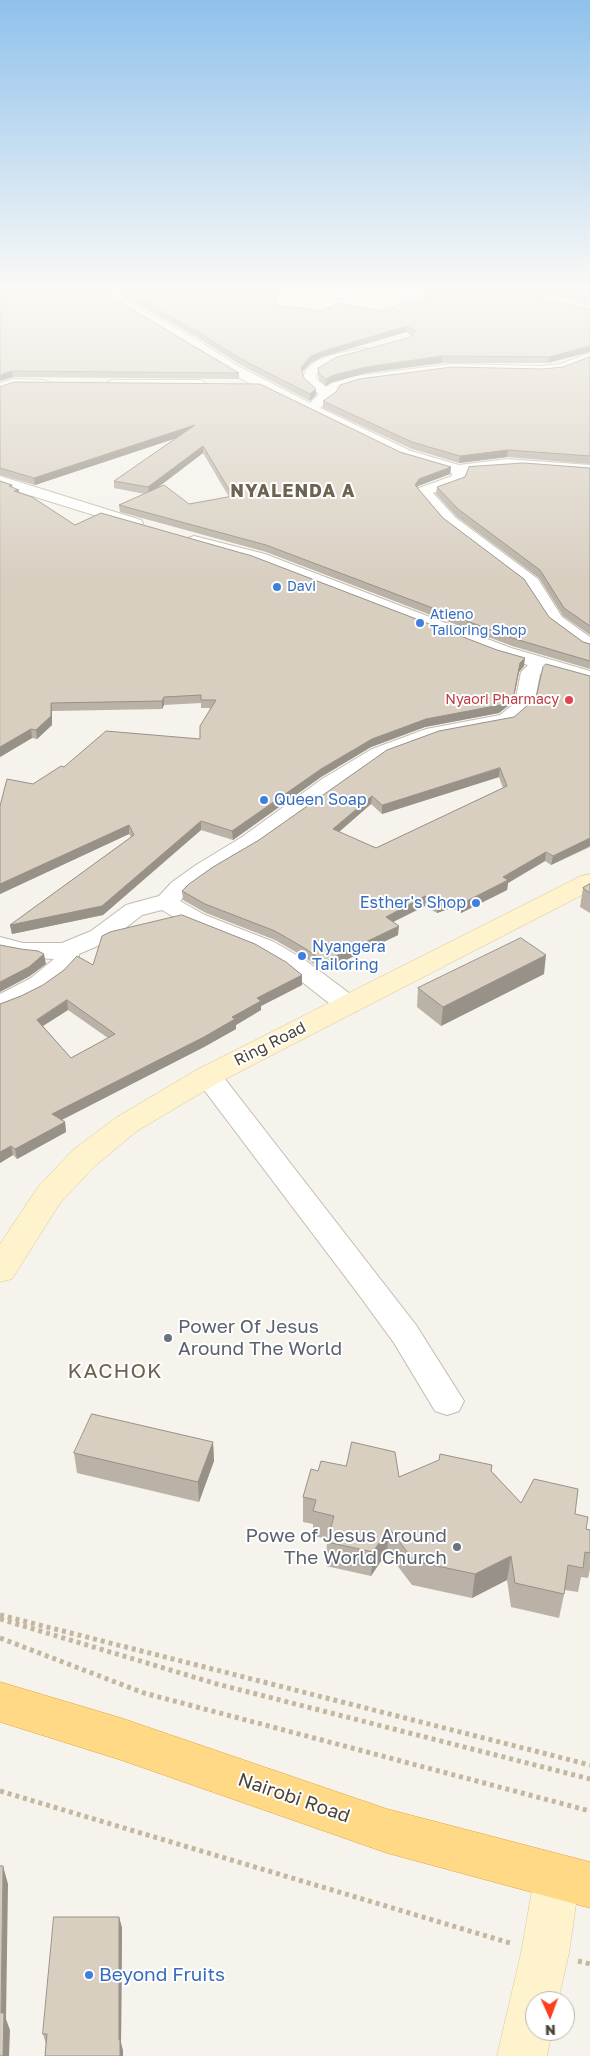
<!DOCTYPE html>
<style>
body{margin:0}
#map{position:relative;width:590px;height:2056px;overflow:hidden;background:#f6f3ec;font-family:"Golos Text",sans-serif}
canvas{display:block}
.north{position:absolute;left:525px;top:1991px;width:50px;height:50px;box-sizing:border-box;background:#fff;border:1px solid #b7b4b0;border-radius:50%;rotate:178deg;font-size:14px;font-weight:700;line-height:20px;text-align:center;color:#4b4439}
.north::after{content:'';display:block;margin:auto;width:18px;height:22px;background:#fc3f1d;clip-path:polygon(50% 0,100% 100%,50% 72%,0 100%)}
</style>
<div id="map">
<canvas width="590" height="2056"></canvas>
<div class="north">N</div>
</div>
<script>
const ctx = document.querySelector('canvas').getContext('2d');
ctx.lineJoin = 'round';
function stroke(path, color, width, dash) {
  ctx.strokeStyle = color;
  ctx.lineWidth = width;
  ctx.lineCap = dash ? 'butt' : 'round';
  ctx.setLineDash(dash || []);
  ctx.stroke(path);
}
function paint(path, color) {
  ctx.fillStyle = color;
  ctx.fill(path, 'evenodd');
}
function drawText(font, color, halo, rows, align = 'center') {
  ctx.font = font + ' "Golos Text",sans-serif';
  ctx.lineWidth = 4;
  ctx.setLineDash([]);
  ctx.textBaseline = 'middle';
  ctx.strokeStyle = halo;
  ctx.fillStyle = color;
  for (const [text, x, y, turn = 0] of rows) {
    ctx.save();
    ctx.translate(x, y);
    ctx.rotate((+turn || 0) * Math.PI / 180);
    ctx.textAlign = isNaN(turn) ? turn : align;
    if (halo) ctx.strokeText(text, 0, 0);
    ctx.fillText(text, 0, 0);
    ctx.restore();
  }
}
const minor = new Path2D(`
 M106,292h13l14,12 64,36 41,26 72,37 9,-9 -9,-6 -7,-10c6,-23 41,-25 61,-30l4,1 2,3 -2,3 -34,9 -17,9 -1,5 10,9 3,-3 27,-8 95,-12 91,2 18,-2 30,-11v8l-28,11 -20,2 -91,-2 -93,12 -19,6 -5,8 -4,1 -10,9 91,43 48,14 48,-6 83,6v8l-67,-5 -49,3 -7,1 -3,10 -31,11 23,25 82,61 24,38 28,20v14l-7,-2 -21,-14 -13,-11 -24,-38 -81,-62 -28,-33 3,-3 33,-12v-3l-51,-16 -108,-51 -65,-34 -39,-26 -64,-38z
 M516,292h19l55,14v8l-72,-20z
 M13,379l32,1 7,4 -7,4 -30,-1 -15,5v-9z
 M114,380h86l7,4 -7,4 -91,-1 -2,-3 2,-3z
 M0,476l141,44 2,3 -2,3h-12l-129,-40z
 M194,536l71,18 246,94 79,23v12l-45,-13 -5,4 -6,31 -21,19 -75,14 -52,19 -48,32 -80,58 -46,28 -24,17 -8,9 25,14 69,27 31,18 52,39 4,6 -4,6 -9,2 -9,-2 -52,-41 -31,-18 -69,-27 -25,-15 -20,5 -33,26 -30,13v7c-15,23 -53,44 -79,51v-18l31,-16 23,-19 -32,-2 -22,-5v-15l23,6h39l29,-12 35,-26 33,-9 13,-14 24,-17 46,-28 80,-58 50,-30 54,-20 74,-14 15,-12 6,-31 7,-7 -31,-9 -244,-94 -65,-18 -2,-3 2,-3z
 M208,1067l10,3 198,255 48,76 -5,10 -12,4 -12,-4 -41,-68 -35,-48 -161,-213 -4,-6 4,-6z`);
const secondary = new Path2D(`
 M590,874v17l-372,192 -81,48 -42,35 -35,37 -48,76 -12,3v-38l38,-57 35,-37 44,-33 81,-48 383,-193z
 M555,1867l16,7 7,16 -9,63 -11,48h-23v30h17l-5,25h-50l24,-103 11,-63 7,-16z`);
const trunk = new Path2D(`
 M0,1682l121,36 266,91 203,53v46l-203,-55 -266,-93 -121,-38z`);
stroke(minor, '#c2bbae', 2);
stroke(secondary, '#d6c79b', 1);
stroke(trunk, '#e0a43c', 1);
stroke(new Path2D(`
 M0,1615l590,150
 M0,1619l217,65 373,95
 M0,1638l144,55 446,118
 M0,1791l510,152
 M578,1961l12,3`), '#c4b79f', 5, [4, 4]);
paint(minor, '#fff');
paint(secondary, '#fff3cd');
paint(trunk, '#ffd985');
paint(new Path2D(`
 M29,292l94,12 116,69v6l-226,-2 -13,4z
 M122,292h153l1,13 46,6h58l210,-1 -42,53h-106l-76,10 -33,9 -7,4 -7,-5 -1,-13 94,-31v-1l-6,-4 -84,25 -11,6 -9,9 2,6 12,17 -6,6 -71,-37 -41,-26 -64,-36z
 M542,292h48v12z
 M590,357v107l-83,-7 -48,6 -47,-14 -89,-41v-7l220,-32 20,-2z
 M0,387l400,65 51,15 -1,7 -32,12 -1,2 26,30 106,99 34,25 7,2v25l-78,-23 -246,-94 -146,-40 -1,-7 26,-11 -31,-6v-7l62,-43 -141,47 -35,-10zM203,453l26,44 -40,7 -33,-15z
 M590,468v167l-27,-19 -24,-38 -82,-61 -21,-23 1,-7z
 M0,481l12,4 1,3 6,2v3l56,32 449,141 -5,6 -6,30 -14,11 -74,14 -54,20 -50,30 -88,63 -32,-10 -98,85 -91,19 -2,-9 121,-88 -2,-3 -129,60v-88l33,-22 31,-17 136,-28 10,-31h-9v-5l-37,2 -2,4 -110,2v14l-15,14 -5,-1 -32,19z
 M514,717l76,130 -39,18 -6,-4 -37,22 -1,7 -46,23 -10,-5 -14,5 -12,-7 -32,16 5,13 -75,36 -17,-13 -31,-18 -69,-27 -23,-13 -1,-9zM499,777l4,11 -127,60 -37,-16 32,-28 11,10z
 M590,884v29l-10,-6 3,-19z
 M93,965l209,20 -41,21v4l-25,15v4l-32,18 -143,73 4,2 1,10 -49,27 -4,-4 -13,8v-159l21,-8zM68,1010l40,28 -37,20 -28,-32z
 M544,974l-103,52 -24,-19 1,-19z
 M213,1442l1,19 -15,41 -122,-29 -3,-20z
 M318,1471l81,6 92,-6 30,32 54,11 11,15 4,1v39l-2,9 -7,-1 -3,15 -13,-2 -6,28 -48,-11 -4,-27 -35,18 -60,-13 -25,-33 -16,24 -45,-10 1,-24 1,-3 -15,-3v-12l-10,-2v-25z
 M119,1917l3,11 -1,115 2,8v5h-78l1,-12 -3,-10z`), '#bab2a6');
paint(new Path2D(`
 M0,292h10l-10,2z
 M407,326l-1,6 -84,25 -11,6 -10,10v-6l10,-11 12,-5z
 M590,346v6l-42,11 1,-6z
 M442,356v7l-76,10 -33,9 -7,4v-7l8,-4 32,-8z
 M12,371l1,6 -13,4v-6z
 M316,389v6l-6,6v-7z
 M195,425v7l-160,53 -1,-7z
 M203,446v7l-54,41 -1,-7z
 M508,450l-1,7 -48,6 1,-7z
 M451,467l-1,7 -32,12 -3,6v-7l4,-6z
 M525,658l-1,8 -5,6 -6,30 -14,11 -74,14 -54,20 -50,30 -88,63 -1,-9 89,-62 51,-30 148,-76z
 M164,697v8l-2,4v-8z
 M51,703l1,8v14l-15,14 -1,-9z
 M31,729l1,9 -32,19v-10z
 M500,768l-1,9 -117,37v-9z
 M372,796l-1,8 -39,34 1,-9z
 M201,821v9l-98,85 -91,19 -2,-9z
 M129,825v9l-129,60v-10z
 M590,838v8l-39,19 2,-9z
 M546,852l-1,9 -37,22 -1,7 -46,23v-9l42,-27z
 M425,896v10l-40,20 1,-9z
 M451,898v10l-14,5v-9z
 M399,926l-1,9 -75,36 1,-9z
 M44,954l2,10 -16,12 -30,16v-10z
 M546,955l-2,19 -103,52 2,-19z
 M302,975v10l-41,21v4l-25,15v4l-32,18 -150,77 -2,-10 205,-116z
 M67,1000l1,10 -30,19 -1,-9z
 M65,1122l1,10 -49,27 -2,-10z
 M11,1146l2,9 -13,8v-11z
 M213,1442l1,19 -15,41 -1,-20z
 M389,1528l-2,24 -16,24 2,-24z
 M511,1556l-4,24 -35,18 3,-24z
 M3,1866l5,18 -2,135 4,11 -1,26h-6l-2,-43z
 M119,1917l3,11 -1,115 2,8v5h-3l-1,-16z`), '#979187');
const building = new Path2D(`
 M28,292h82l13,12 116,69 -227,-2 -12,4v-77z
 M128,292h147l1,13 46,6 17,-8 41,8 60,-19h85l65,18v36l-41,11 -107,-1 -76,11 -32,8 -8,4 -7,-5 -1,-6 19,-11 75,-20 3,-6 -8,-5 -84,25 -12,5 -10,11 3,11 12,11 -6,5 -71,-36 -41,-26 -64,-35z
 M566,292h24v6z
 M590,357v99l-82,-6 -48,6 -48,-14 -89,-41 13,-9 4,-7 19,-6 93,-12 91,2 20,-2z
 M15,382l245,2 140,68 51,15 -32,12 -4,6 28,33 81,61 25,38 34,25 7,2v17l-78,-23 -246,-93 -147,-40 45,-20 25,19 44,-8 -30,-50 -55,41 -34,-6 81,-56 -161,53 -34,-10v-81z
 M524,463l66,5v158l-26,-18 -24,-38 -82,-61 -21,-22 28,-10 4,-10z
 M0,481l12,4 -3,1 10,4 -5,1 18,6 43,28 26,-12 151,43 245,94 28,8 -5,5 -6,31 -14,11 -74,14 -54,20 -51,30 -89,62 -31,-10 -99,85 -92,19 124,-90 -5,-10 -129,59v-78l7,-27 26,5 28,-18 3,1 42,-36 94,8v-13l16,-26h-15v-5l-37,2 -2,4 -111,2v13l-15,14 -5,-1 -31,18z
 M546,664l44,12v162l-37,18 -7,-4 -43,25 5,3 -47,24 -10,-6 -14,6 -12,-8 -39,21 13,9 -75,36 -18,-13 -31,-18 -70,-27 -23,-13 7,-7 24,-17 46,-27 128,-90 52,-19 75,-14 22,-19 7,-31zM500,768l7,18 -131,62 -43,-19 39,-33 10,9z
 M590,884v9l-7,-5z
 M182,915l73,29 31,18 16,13 -45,23 4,3 -29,16 3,2 -31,18 -152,77 13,8 -50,27 -4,-3 -11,6v-148l21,-8 22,-11 21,-15 13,-14 16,9 9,-29 8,-4zM67,1000l48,34 -44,24 -34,-38z
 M521,938l25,17 -103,52 -25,-19z
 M0,945l21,4 17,2 6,3 -15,13 -29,15z
 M92,1414l121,28 -15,40 -124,-29z
 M352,1442l43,10 4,25 40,-17 1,-6 52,11 -1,6 30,32 13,-24 44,10 -3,25 13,3 -2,12 4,1v23l-5,-1 -2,16 -15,-3 -4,29 -49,-11 -4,-27 -36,18 -61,-13 -25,-33 -16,24 -46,-10 7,-26 -21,-5 3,-11 -13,-3 8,-28 7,2 3,-10 25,5z
 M0,1866h3l-2,147h3l-1,43h-3z
 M54,1917h65v123h1v16h-75l2,-22h-4z`);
paint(building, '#d8cfc1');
stroke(building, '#979187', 1);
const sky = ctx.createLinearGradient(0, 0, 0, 580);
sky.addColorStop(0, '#8fc1ec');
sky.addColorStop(0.5, '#fbfaf6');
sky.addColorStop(1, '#fbfaf600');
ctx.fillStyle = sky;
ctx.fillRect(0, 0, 590, 580);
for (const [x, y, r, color] of [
 [277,587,5,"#3f7fe0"],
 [420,623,5,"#3f7fe0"],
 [569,700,5,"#e0444e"],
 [264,800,5,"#3f7fe0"],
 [476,903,5,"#3f7fe0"],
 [302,956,5,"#3f7fe0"],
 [168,1338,5,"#6b7280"],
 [457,1547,5,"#6b7280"],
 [89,1975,5,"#3f7fe0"]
]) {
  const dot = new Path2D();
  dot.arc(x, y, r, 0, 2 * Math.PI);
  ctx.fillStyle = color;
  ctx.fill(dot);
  stroke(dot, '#fff', 2);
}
drawText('14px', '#366cbe', '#fff', [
 ["Davi",287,587],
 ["Atieno",430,615],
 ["Tailoring Shop",430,631]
], 'left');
drawText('14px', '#be3a42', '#fff', [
 ["Nyaori Pharmacy",559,700]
], 'right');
drawText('16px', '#366cbe', '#fff', [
 ["Queen Soap",274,800],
 ["Esther's Shop",466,903,"right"],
 ["Nyangera",312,947],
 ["Tailoring",312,965]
], 'left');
drawText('16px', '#4b4439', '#fff', [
 ["Ring Road",270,1044,-27]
]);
ctx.letterSpacing = '1px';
drawText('bold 18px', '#6e6250', '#fff', [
 ["NYALENDA A",293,491]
]);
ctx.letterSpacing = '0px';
drawText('19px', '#5b616d', '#fff', [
 ["Power Of Jesus",178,1327],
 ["Around The World",178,1349],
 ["Powe of Jesus Around",447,1536,"right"],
 ["The World Church",447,1558,"right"]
], 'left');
drawText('19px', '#4b4439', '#fff', [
 ["Nairobi Road",294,1798,19]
]);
drawText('19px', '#366cbe', '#fff', [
 ["Beyond Fruits",99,1975]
], 'left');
ctx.letterSpacing = '1px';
drawText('21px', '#6e6250', '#fff', [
 ["KACHOK",115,1371]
]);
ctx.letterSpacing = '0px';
</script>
